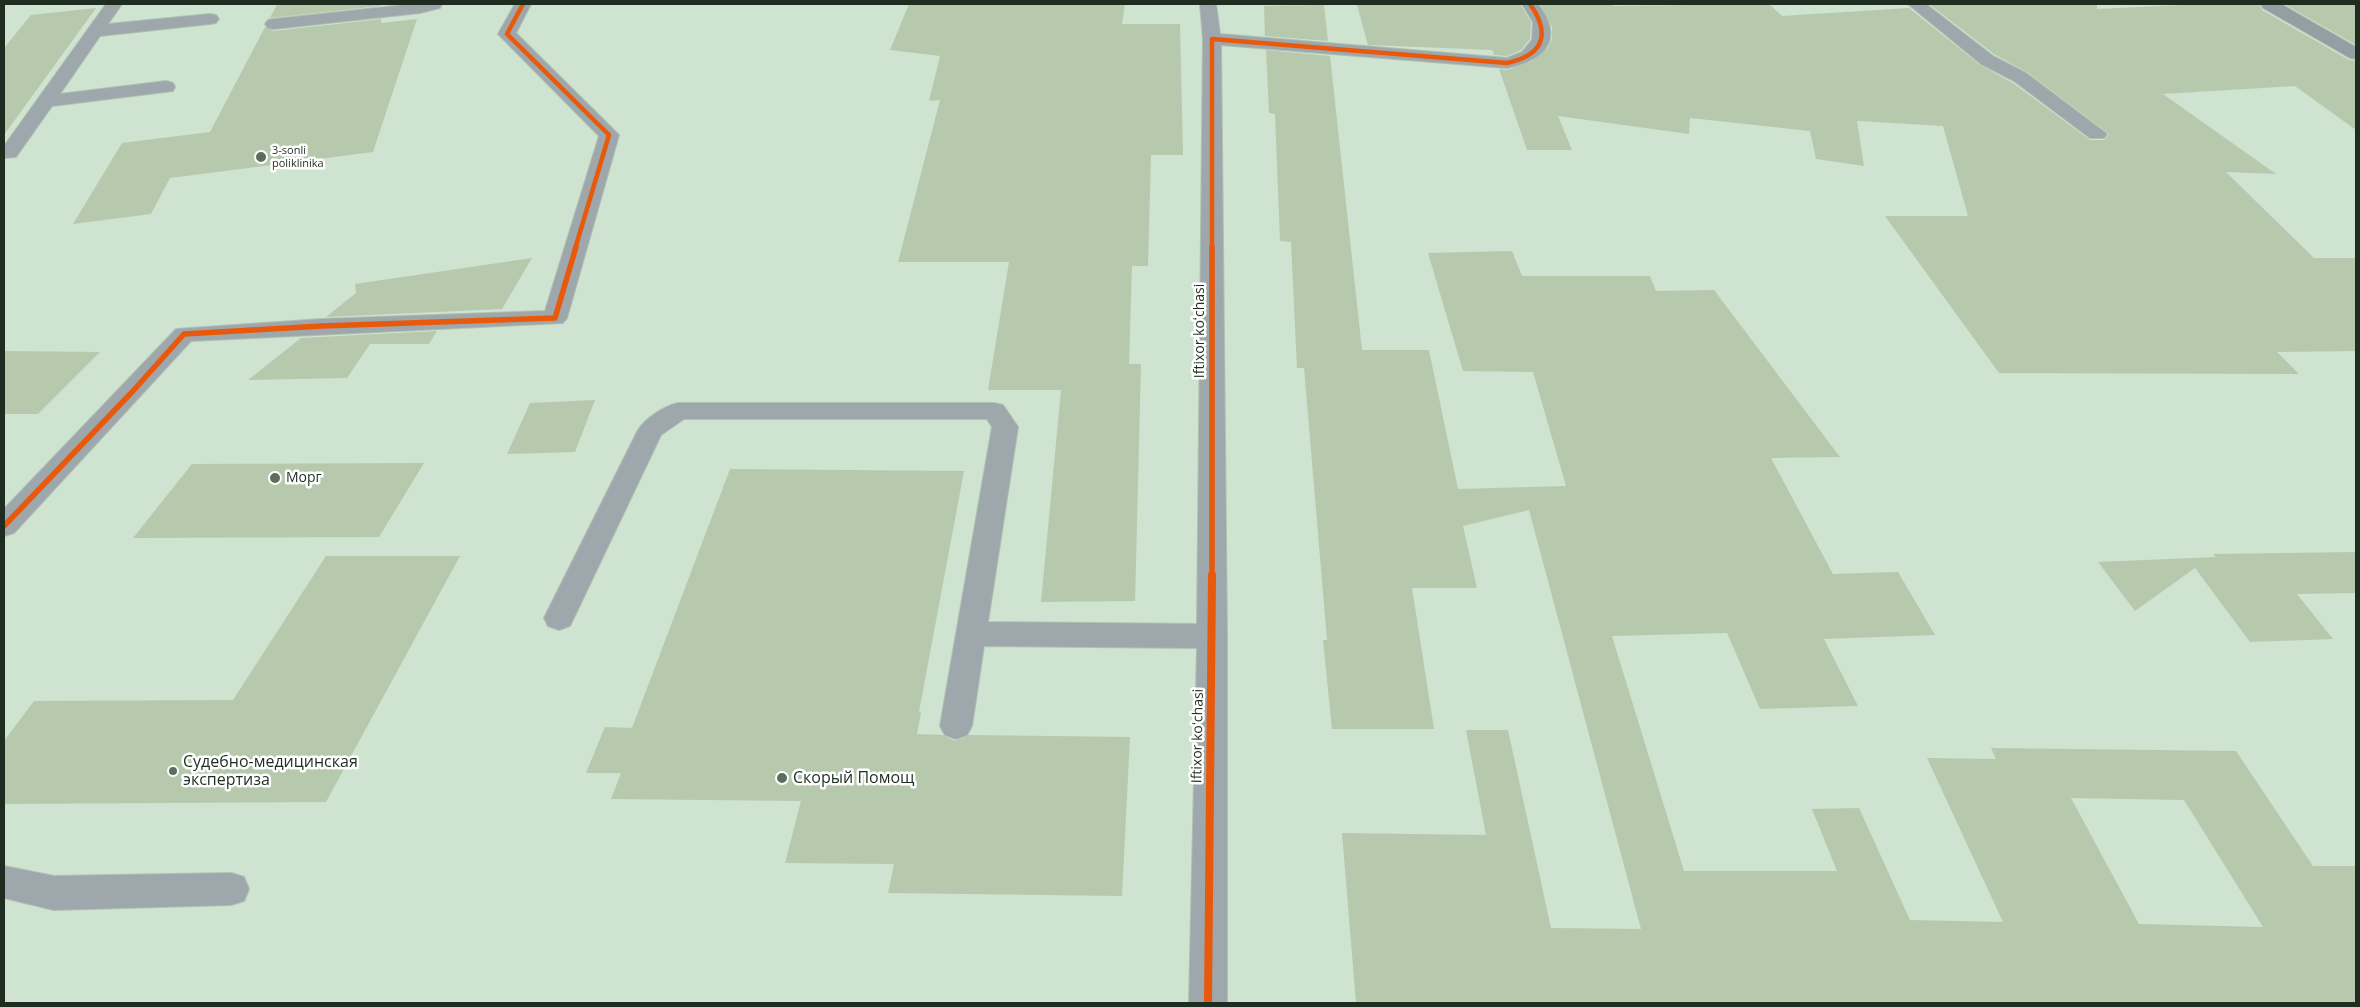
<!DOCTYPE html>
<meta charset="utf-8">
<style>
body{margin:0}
#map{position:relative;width:2360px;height:1007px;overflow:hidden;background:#cee3d0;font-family:"Open Sans",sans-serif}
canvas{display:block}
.frame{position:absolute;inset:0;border:5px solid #1f2d20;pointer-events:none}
</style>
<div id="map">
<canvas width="2360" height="1007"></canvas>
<div class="frame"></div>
</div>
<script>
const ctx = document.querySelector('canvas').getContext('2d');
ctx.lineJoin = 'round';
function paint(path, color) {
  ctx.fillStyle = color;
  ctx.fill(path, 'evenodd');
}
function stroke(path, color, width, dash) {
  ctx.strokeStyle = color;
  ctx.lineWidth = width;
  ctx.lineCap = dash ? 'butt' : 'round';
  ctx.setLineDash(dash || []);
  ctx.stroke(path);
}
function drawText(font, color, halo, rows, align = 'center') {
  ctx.font = font + ' "Open Sans",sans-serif';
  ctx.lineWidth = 5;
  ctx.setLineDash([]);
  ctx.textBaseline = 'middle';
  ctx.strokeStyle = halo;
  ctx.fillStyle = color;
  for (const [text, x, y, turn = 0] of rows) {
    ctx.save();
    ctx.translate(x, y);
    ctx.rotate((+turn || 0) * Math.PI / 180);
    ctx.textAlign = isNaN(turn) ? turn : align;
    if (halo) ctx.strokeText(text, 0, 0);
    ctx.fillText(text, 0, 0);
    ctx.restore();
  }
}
paint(new Path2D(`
 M277,4h103v2l-110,12z
 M909,4h216l-3,20h58l3,131h-32l-3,111h-16l-3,98h12l-6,237 -94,1 20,-212h-73l21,-128h-111l42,-162 -11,1 11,-45 -50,-6z
 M1424,4h96l11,18 -1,17 -9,11 -14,6 -13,-1 -2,-5 -124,-5 -11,-40z
 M1540,4h72l2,2 155,-2 13,12 127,-8 71,57 33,18 77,57h14l5,-6 -82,-62 -33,-18 -65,-50h168v5l105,-5h57l3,6 87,50 7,1v69l-61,-44 -132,8 113,80 -50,-2 88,86h42v93l-79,1 22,22 -300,-1 -114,-157h83l-25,-90 -86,-5 7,45 -48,-7 -6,-28 -120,-13 -1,16 -131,-18 14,34h-45l-28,-81 8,1 25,-9 16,-13 4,-9v-12z
 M2284,4h72v41z
 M1324,5l4,36 -63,-5 -1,-30z
 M96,8l-92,127v-87l27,-33z
 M381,19v4l36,-4 -44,133 -203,26 -19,36 -78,10 49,-81 88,-11 55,-105 9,4z
 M1266,50l64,6 32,294h67l29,139 108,-3 -33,-114 -70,-1 -35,-118 84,-2 10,25h128l6,15 58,-1 126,167 -69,1 62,116 65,-2 37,63 -111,4 34,67 -98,3 -33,-76 -115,3 72,235h153l-25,-62 47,-1 51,112 93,2 -76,-164 69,1 -5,-11 245,3 77,115h43v137h-1000l-14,-170 144,2 -20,-105h42l43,198 90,1 -112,-419 -66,16 14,62h-65l22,141h-102l-9,-89h4l-23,-272h-7l-6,-126 -11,-1 -5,-127 -6,-1zM2071,798l113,2 79,127 -124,-3z
 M532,258l-30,51 -176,8 30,-24 -1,-9z
 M437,331l-8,13h-59l-23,34 -99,2 53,-42z
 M4,351l96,1 -62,62h-34z
 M595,400l-20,52 -68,2 23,-51z
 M424,463l-45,74 -246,1 59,-74z
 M730,469l234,2 -45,241h2l-4,22 26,1 12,6 14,-6 161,2 -8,159 -234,-3 6,-29 -109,-1 16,-62 -190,-2 10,-26h-35l19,-46 27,1z
 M2356,552v41l-59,1 36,45 -83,3 -55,-74 -60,43 -37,-49 118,-5 -3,-3z
 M326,556h134l-134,246 -322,2v-63l30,-40 199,-1z`), '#b7c9ad');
const minor = new Path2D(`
 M106,4h16l-14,20 102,-10 6,1 3,4 -3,4 -6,1 -110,12 -40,58 106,-13 7,2 2,4 -2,4 -121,15 -36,51 -12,1v-12z
 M413,4h29l-2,4 -20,5 -146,16 -6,-1 -3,-4 3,-4 6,-1z
 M515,4h16l-15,29 103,102 -52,183 -4,5 -372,18 -177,192 -10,3v-27l172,-180 146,-10 223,-8 54,-175 -101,-102z
 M1200,4h16l4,30 287,24 15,-6 10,-12 1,-18 -11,-18h16c27,36 7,56 -31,64l-286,-23 6,591v367h-38l8,-355 -213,-2 -12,80 -5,9 -11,4 -11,-4 -5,-9 52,-299 -5,-8h-303l-23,16 -91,191 -11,4 -11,-4 -4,-8 94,-188c8,-12 26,-24 40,-27h316l9,2 15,22 -30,195 209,2 6,-585z
 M1908,4h18l67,52 33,17 81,61 -3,4h-14l-76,-57 -33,-17z
 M4,866l50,10 177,-3 13,4 5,12 -5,12 -13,4 -177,5 -50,-12z`);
const major = new Path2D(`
 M2261,4h20l75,43v12l-6,-1 -87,-50z`);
stroke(minor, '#b0c1b2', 2);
stroke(major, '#b0c1b2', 2);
paint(minor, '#9ea7ab');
paint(major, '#93a0a3');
stroke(new Path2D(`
 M523,4l-16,30 102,101 -34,114
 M1212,249v-210l295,24c37,-8 44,-29 23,-59`), '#e8590c', 4.5);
stroke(new Path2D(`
 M1212,247v329
 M4,526l129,-135 51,-57 138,-8 233,-8 21,-71`), '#e8590c', 5.5);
stroke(new Path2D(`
 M1208,1003l4,-428`), '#e8590c', 8);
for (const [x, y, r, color] of [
 [261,157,6,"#5c6d5e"],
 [275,478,6,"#5c6d5e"],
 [173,771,5,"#5c6d5e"],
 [782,778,6,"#5c6d5e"]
]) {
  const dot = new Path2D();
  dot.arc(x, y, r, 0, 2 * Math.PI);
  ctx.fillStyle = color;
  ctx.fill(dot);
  stroke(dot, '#fff', 2);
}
drawText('11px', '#1f2d20', '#fff', [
 ["3-sonli",272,151],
 ["poliklinika",272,164]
], 'left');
drawText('14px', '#1f2d20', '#fff', [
 ["Iftixor koʻchasi",1200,331,-90],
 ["Iftixor koʻchasi",1198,736,-89]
]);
drawText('14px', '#1f2d20', '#fff', [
 ["Морг",286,478]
], 'left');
drawText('16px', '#1f2d20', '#fff', [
 ["Судебно-медицинская",183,762],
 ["экспертиза",183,780],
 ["Скорый Помощ",793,778]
], 'left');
</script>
